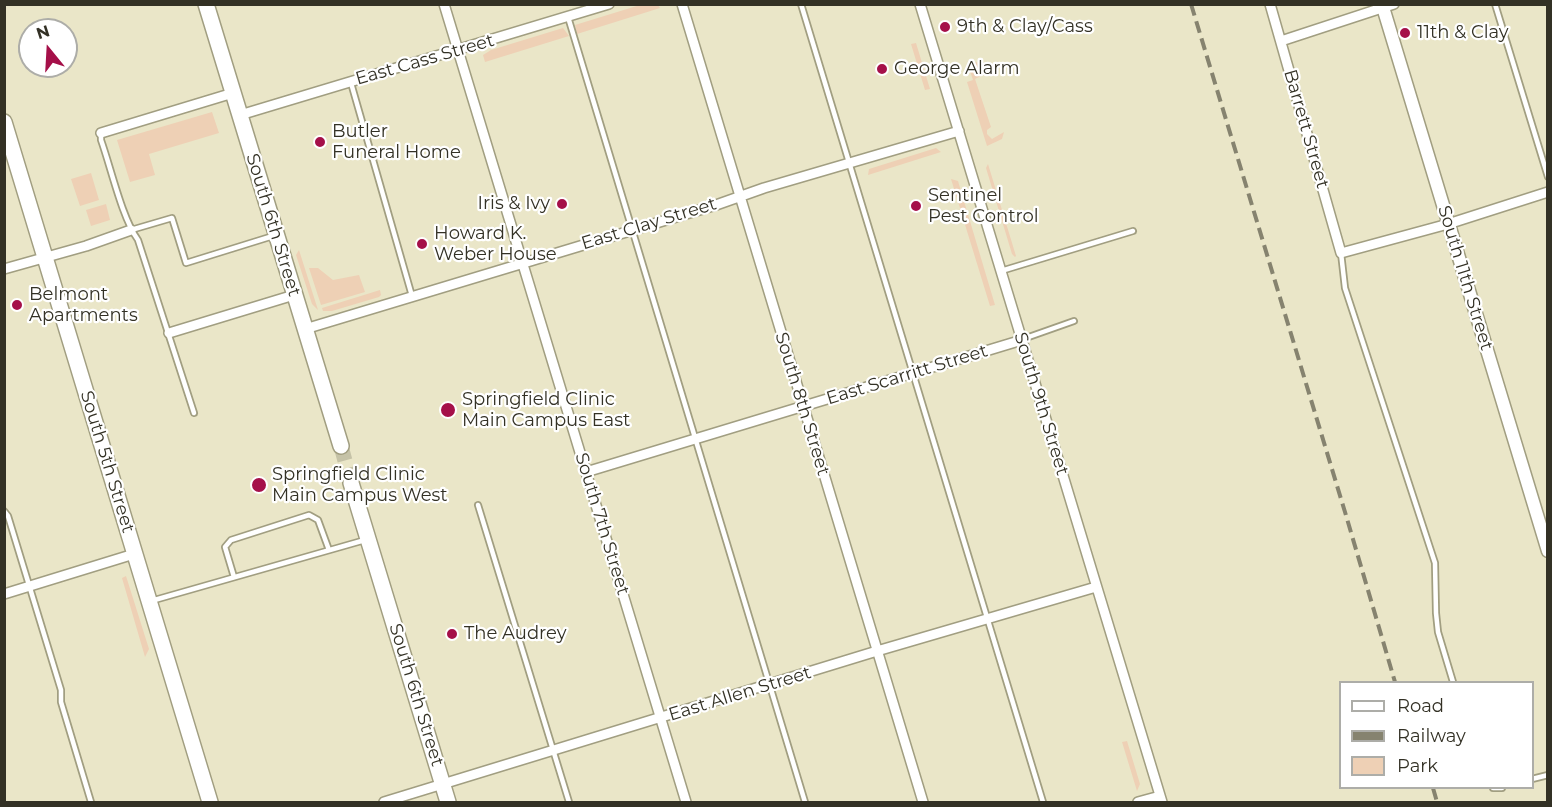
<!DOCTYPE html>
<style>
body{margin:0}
#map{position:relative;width:1552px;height:807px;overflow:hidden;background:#eae6c8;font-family:Montserrat,sans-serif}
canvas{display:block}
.frame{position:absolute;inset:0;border:6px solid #333125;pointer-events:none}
.legend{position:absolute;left:1339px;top:681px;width:195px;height:108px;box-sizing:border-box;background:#fff;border:2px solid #adada8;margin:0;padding:8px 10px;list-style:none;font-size:18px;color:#333125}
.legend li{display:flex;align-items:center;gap:12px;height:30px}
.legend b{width:30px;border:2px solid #adada8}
.north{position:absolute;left:18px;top:18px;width:60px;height:60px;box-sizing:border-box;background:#fff;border:2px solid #adada8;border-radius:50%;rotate:342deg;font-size:16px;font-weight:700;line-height:24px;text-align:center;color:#333125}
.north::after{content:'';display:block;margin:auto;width:21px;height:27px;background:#a51049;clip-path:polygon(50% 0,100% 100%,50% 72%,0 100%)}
</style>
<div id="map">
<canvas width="1552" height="807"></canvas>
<div class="frame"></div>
<ul class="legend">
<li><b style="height:8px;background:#fff"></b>Road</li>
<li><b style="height:8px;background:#86836f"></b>Railway</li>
<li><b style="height:16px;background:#eed0b5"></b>Park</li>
</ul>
<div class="north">N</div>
</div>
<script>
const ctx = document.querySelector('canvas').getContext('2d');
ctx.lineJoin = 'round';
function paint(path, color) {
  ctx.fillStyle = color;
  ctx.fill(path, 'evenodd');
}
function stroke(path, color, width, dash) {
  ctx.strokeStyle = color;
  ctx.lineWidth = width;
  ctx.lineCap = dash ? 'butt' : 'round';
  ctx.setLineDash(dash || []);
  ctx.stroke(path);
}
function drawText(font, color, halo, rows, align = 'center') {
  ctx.font = font + ' Montserrat,sans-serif';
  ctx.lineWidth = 4.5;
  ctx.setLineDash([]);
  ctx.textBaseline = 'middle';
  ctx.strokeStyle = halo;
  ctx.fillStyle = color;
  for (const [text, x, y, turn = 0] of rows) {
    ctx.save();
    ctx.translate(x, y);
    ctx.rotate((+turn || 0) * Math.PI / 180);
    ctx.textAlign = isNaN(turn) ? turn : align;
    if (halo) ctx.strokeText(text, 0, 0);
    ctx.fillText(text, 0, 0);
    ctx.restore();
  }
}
paint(new Path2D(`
 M640,5h18l2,3 -83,26 -2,-9z
 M563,28l6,8 -84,26 -2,-7 8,-5z
 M916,43l14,46 -5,1 -14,-46z
 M977,62l4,14 -6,3 16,48 -4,3v4l5,5 12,-7 -2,7 -15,7 -20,-64 6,-2 -5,-15z
 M212,112l7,21 -70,21 6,21 -25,7 -13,-42z
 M936,148l5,4 -73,23 1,-6z
 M988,164l28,92 -1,1 -3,-3 -26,-86z
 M91,173l8,27 -19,6 -9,-27z
 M951,179l7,2 37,124 -5,1z
 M106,204l4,16 -19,6 -5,-16z
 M299,250l19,60 -6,-6 -16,-49z
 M309,268h9l15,12 26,-5 6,17 -44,13z
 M380,290l1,5 -2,2 -47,14h-9l-1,-3z
 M126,576l23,73 -4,8 -23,-79z
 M1127,741l13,43 -3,7 -15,-49z`), '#eed0b5');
stroke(new Path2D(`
 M341,446l10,37`), '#c5c2a7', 15, [15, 8]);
const service = new Path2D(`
 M801,4l242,798
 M1495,4l53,173
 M568,17l237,785
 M351,83l61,213
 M101,133v7c10,28 21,78 37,100l56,173
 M131,230l41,-12 14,45 87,-27
 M1341,253l4,35 90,275 1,50 2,19 15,50
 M1001,271l132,-40
 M1023,339l51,-18
 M478,505l91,297
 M4,511l4,5 53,174v12l30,100
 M234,577l-9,-30 6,-7 78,-25 9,5 11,30
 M151,601l214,-61
 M1532,779l16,-4
 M1493,788h9`);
const minor = new Path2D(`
 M444,4l242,798
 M682,4l241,798
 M920,4l242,798
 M1270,4l71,249 107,-29 100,-32
 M1281,41l113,-37
 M240,115l369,-111
 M101,133l132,-40
 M4,269l82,-23 45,-16
 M305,329l411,-124 48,-17 195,-57
 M169,333l125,-38
 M586,472l436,-132
 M4,594l130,-40
 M384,802l493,-151 219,-64
 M1138,802l22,-6`);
const tertiary = new Path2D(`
 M1382,4l166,547`);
const primary = new Path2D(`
 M206,4l135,442
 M4,122l206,680
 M351,483l97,319`);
stroke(service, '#a19e81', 8);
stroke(minor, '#a19e81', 12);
stroke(tertiary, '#a19e81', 15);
stroke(primary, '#a19e81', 18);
stroke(service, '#fff', 4.5);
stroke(minor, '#fff', 9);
stroke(tertiary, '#fff', 12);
stroke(primary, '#fff', 15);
stroke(new Path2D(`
 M1191,4l154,508 50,170
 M1433,788l4,14`), '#86836f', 4, [12, 6]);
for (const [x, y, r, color] of [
 [945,27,6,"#a51049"],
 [1405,33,6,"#a51049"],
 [882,69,6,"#a51049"],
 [320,142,6,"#a51049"],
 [562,204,6,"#a51049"],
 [916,206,6,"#a51049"],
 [422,244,6,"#a51049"],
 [17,305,6,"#a51049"],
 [448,410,8,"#a51049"],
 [259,485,8,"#a51049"],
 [452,634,6,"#a51049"]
]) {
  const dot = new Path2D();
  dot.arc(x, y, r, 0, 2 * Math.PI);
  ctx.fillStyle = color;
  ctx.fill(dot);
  stroke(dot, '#fff', 2);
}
drawText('18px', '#333125', '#fff', [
 ["9th & Clay/Cass",957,27],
 ["11th & Clay",1417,33],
 ["George Alarm",894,69],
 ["Butler",332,132],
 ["Funeral Home",332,153],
 ["Sentinel",928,196],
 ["Pest Control",928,217],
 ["Iris & Ivy",550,204,"right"],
 ["Howard K.",434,234],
 ["Weber House",434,255],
 ["Belmont",29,295],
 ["Apartments",29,316],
 ["Springfield Clinic",462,400],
 ["Main Campus East",462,421],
 ["Springfield Clinic",272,475],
 ["Main Campus West",272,496],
 ["The Audrey",464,634]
], 'left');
drawText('18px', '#333125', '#fff', [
 ["East Cass Street",425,60,-16],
 ["Barrett Street",1306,129,74],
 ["East Clay Street",649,224,-17],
 ["South 6th Street",273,225,73],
 ["South 11th Street",1465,278,73],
 ["East Scarritt Street",907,375,-17],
 ["South 8th Street",802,404,73],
 ["South 9th Street",1041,404,73],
 ["South 5th Street",107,462,73],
 ["South 7th Street",602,524,73],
 ["East Allen Street",740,694,-17],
 ["South 6th Street",416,695,73]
]);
</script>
